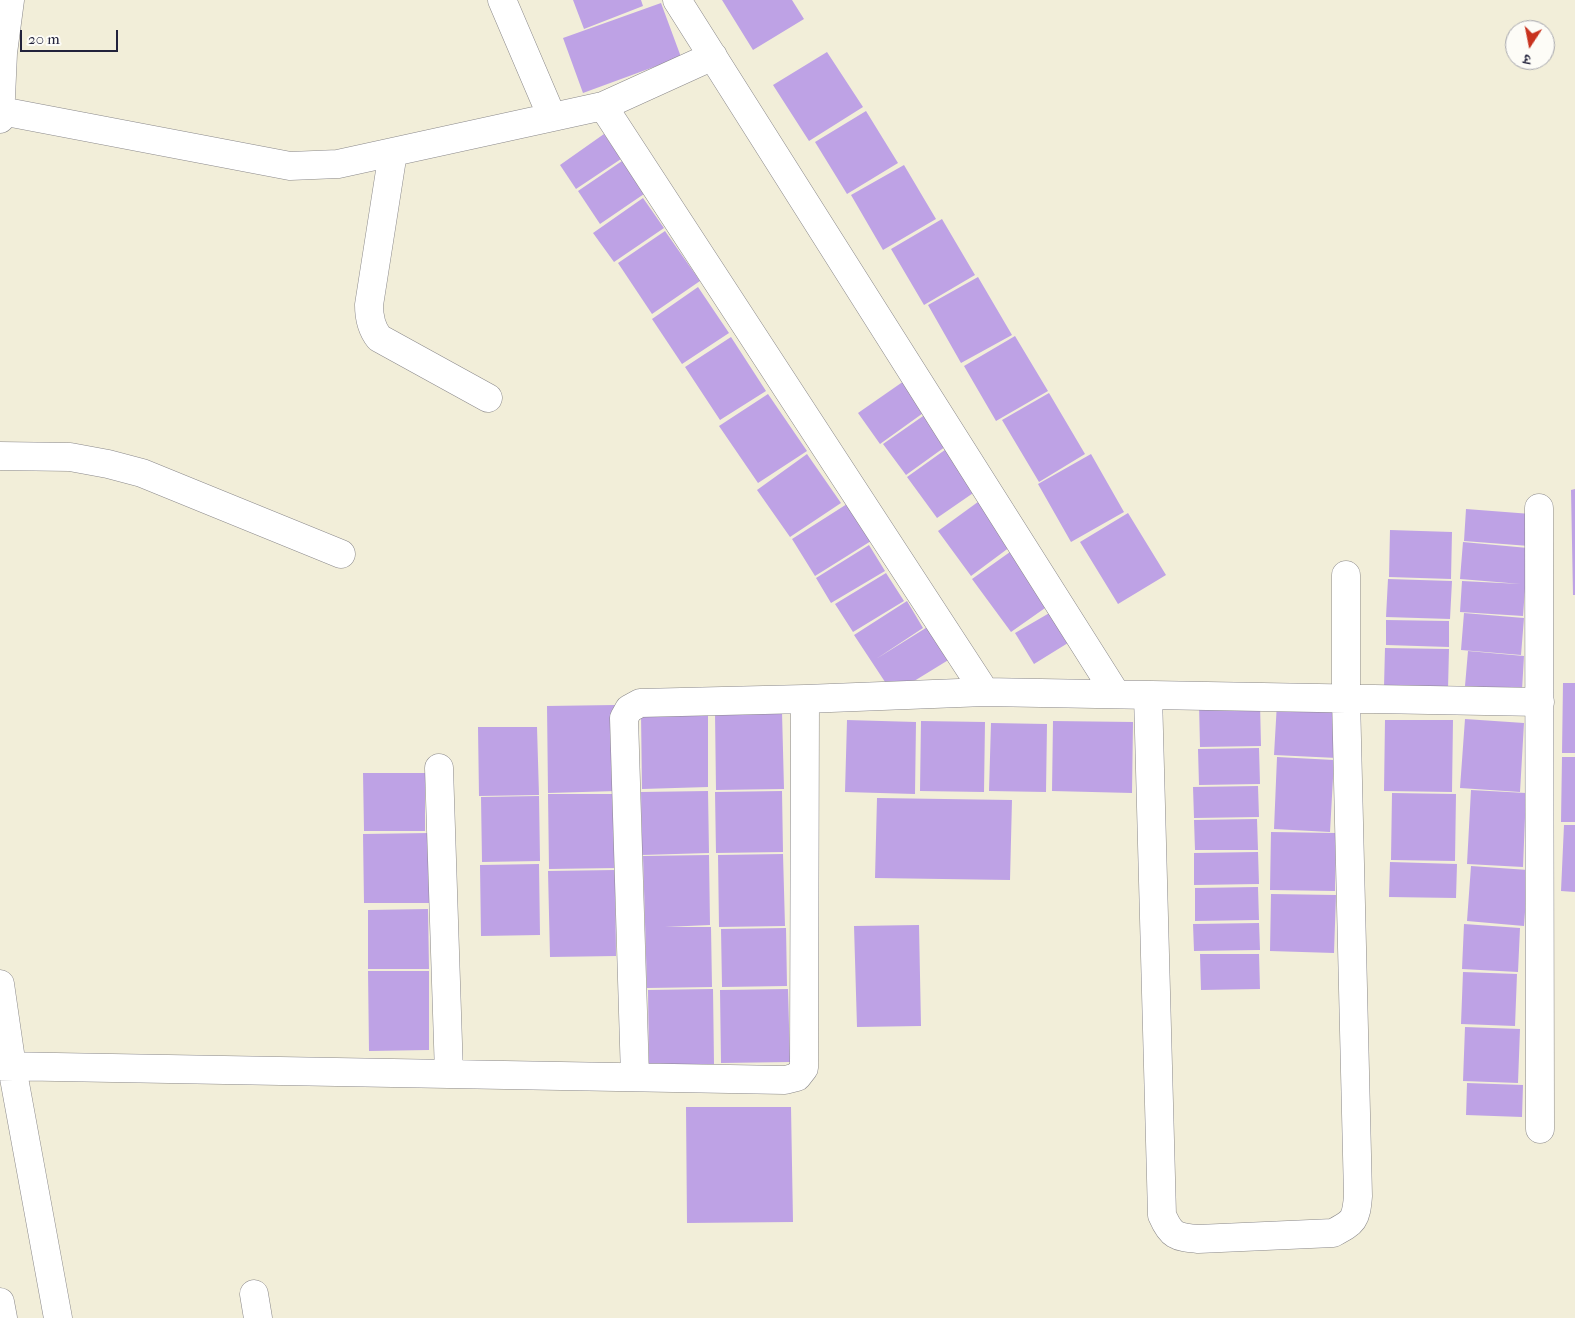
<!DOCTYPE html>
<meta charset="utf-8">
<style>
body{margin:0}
#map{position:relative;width:1575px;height:1318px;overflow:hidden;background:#f2eed9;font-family:"IM FELL French Canon","Noto Serif Devanagari",serif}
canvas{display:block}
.north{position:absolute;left:1505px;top:20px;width:50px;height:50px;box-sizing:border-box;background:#fdfcf7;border:1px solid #a5a5ac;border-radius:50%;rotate:191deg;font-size:14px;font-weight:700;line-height:20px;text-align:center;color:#22223b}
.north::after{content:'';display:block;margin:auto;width:18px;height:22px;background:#c8321e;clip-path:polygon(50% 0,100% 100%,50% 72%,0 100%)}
.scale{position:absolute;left:20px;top:30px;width:98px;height:22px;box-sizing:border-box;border:2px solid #22223b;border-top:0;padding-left:6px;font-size:15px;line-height:18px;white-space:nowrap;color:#22223b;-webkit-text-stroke:4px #fdfcf7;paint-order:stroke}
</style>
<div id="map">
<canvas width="1575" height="1318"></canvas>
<div class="north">उ</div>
<div class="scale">20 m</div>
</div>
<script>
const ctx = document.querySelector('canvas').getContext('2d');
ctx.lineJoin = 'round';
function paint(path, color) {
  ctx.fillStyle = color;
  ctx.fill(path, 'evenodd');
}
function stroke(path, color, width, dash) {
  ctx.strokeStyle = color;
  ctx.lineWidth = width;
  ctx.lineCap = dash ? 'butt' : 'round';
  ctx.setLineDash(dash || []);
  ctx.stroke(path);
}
paint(new Path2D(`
 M573,0h68l2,6 -59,23z
 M722,0h70l12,19 -51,31z
 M661,3l20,54 -98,36 -20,-55z
 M827,52l36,55 -54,34 -36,-56z
 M866,111l32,52 -51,31 -32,-52z
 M604,134l17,25 -45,30 -16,-24z
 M622,161l22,33 -44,30 -22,-33z
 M904,165l32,54 -53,31 -32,-55z
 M643,198l21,30 -50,34 -21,-29z
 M942,219l33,56 -51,30 -33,-56z
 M665,231l35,50 -48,33 -34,-51z
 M978,277l34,58 -51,28 -33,-58z
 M698,287l31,46 -47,31 -30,-45z
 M1015,336l33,55 -52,30 -32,-55z
 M731,337l35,54 -46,29 -35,-53z
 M904,381l22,30 -46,33 -22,-31z
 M1049,393l36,61 -46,28 -37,-62z
 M768,394l39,57 -49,32 -39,-57z
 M926,414l23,30 -43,31 -23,-31z
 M949,447l30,42 -42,29 -30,-41z
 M807,454l34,49 -51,34 -33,-47z
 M1091,454l33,58 -53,30 -33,-58z
 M1575,489v106h-2l-2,-105z
 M982,499l32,45 -43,32 -33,-45z
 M847,504l24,37 -56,35 -23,-37z
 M1466,509l65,5 -2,32 -65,-5z
 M1128,513l38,62 -48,29 -38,-62z
 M1390,530l62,2 -1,47 -62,-2z
 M1463,542l65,6 -5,68 -63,-4 2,-31 59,3 -61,-5z
 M869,545l16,26 -54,32 -15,-25z
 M1017,547l38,54 -44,31 -39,-53z
 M886,573l18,28 -51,31 -18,-28z
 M1388,579l64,2 -2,38 -64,-2z
 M907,601l16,27 -47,31 53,-33 21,33 -57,35 -39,-59z
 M1058,608l18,30 -42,26 -19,-31z
 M1464,613l60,5 -3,37 -60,-5z
 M1386,620l63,1v26l-63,-2z
 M1385,648l64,1 -1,40 -64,-2z
 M1468,651l56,5 -2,34 -57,-4z
 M1563,683h12v70h-13z
 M1260,703l1,43 -61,1 -1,-43z
 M1277,703l63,3 -3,52 -63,-3z
 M615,705l2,86 -69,2 -1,-87z
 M782,712l2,77 -68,1 -1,-77z
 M708,713v74l-66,2 -1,-75z
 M1465,719l59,4 -4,69 -60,-4z
 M847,720l69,2 -1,72 -70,-2z
 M1385,720h68l-1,72 -68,-1z
 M921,721l64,1 -1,70 -64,-1z
 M1053,721l80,1 -1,71 -80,-2z
 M991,723l56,1 -1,68 -57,-1z
 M478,727h59l2,68 -60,1z
 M1259,748l1,36 -61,1 -1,-36z
 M1277,757l57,3 -4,72 -56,-3z
 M1562,757h13v65h-14z
 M363,773h62v58h-61z
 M1258,786l1,31 -65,1 -1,-31z
 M1471,790l55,3 -3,74 -56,-3z
 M708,791l1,62 -67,2 -1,-63z
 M782,791l1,61 -67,1 -1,-61z
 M1392,793l64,1 -1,67 -64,-1z
 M548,794h67l1,74 -67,1z
 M539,796l1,65 -58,1 -1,-65z
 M877,798l135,2 -2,80 -135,-2z
 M1257,819l1,31h-63l-1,-30z
 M1564,825h11v67l-14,-1z
 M1271,832l65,1 -1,58 -65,-1z
 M429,833l1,70h-66l-1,-69z
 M1258,852l1,32 -65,1v-32z
 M783,854l2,72 -66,1 -1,-72z
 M709,855l1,70 -45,2h46l1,60 -65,1 -4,-132z
 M1390,862l67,2 -1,34 -67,-1z
 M539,864l1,71 -59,1 -1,-71z
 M1471,866l57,4 -4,56 -57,-5z
 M615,870l1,86 -66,1 -2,-86z
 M1258,887l1,33 -64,1v-33z
 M1271,894l65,1 -2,58 -64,-2z
 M428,909l1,60h-61v-59z
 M1259,923l1,27 -66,1 -1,-27z
 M1464,924l56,4 -2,44 -56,-3z
 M919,925l2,101 -64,1 -3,-101z
 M786,928l1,58 -65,1 -1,-58z
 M1200,954h59l1,35 -59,1z
 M368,971h61v79l-60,1z
 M1463,972l54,2 -2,52 -54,-2z
 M713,989l1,75 -65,1 -1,-75z
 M788,989l2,73 -69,1 -1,-73z
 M1465,1027l55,2 -2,54 -55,-2z
 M1467,1083l56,2 -1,32 -56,-2z
 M686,1107h105l2,115 -106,1z`), '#bea2e5');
const minor = new Path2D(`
 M502,0l50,117
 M677,0l439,694
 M603,106l110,-50
 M1,111l289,55 48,-2 265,-58 382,586
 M0,119l3,-66 7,-53
 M393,152l-24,153c0,13 2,23 10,33l109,60
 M0,456l70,1 38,7 34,9 199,81
 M1539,508l1,621
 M1148,695l14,520c9,21 14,22 36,24l135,-6c21,-11 23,-13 25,-37l-12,-498v-123
 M439,768l10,306
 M0,984l12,83 46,251
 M0,1066l785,14 12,-3 7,-9 1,-369
 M635,1077l-11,-359 5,-9 11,-6 165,-4 180,-7 555,10
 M254,1294l4,24
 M0,1302l3,16`);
stroke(minor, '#8a888a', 29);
stroke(minor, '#fff', 28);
</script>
